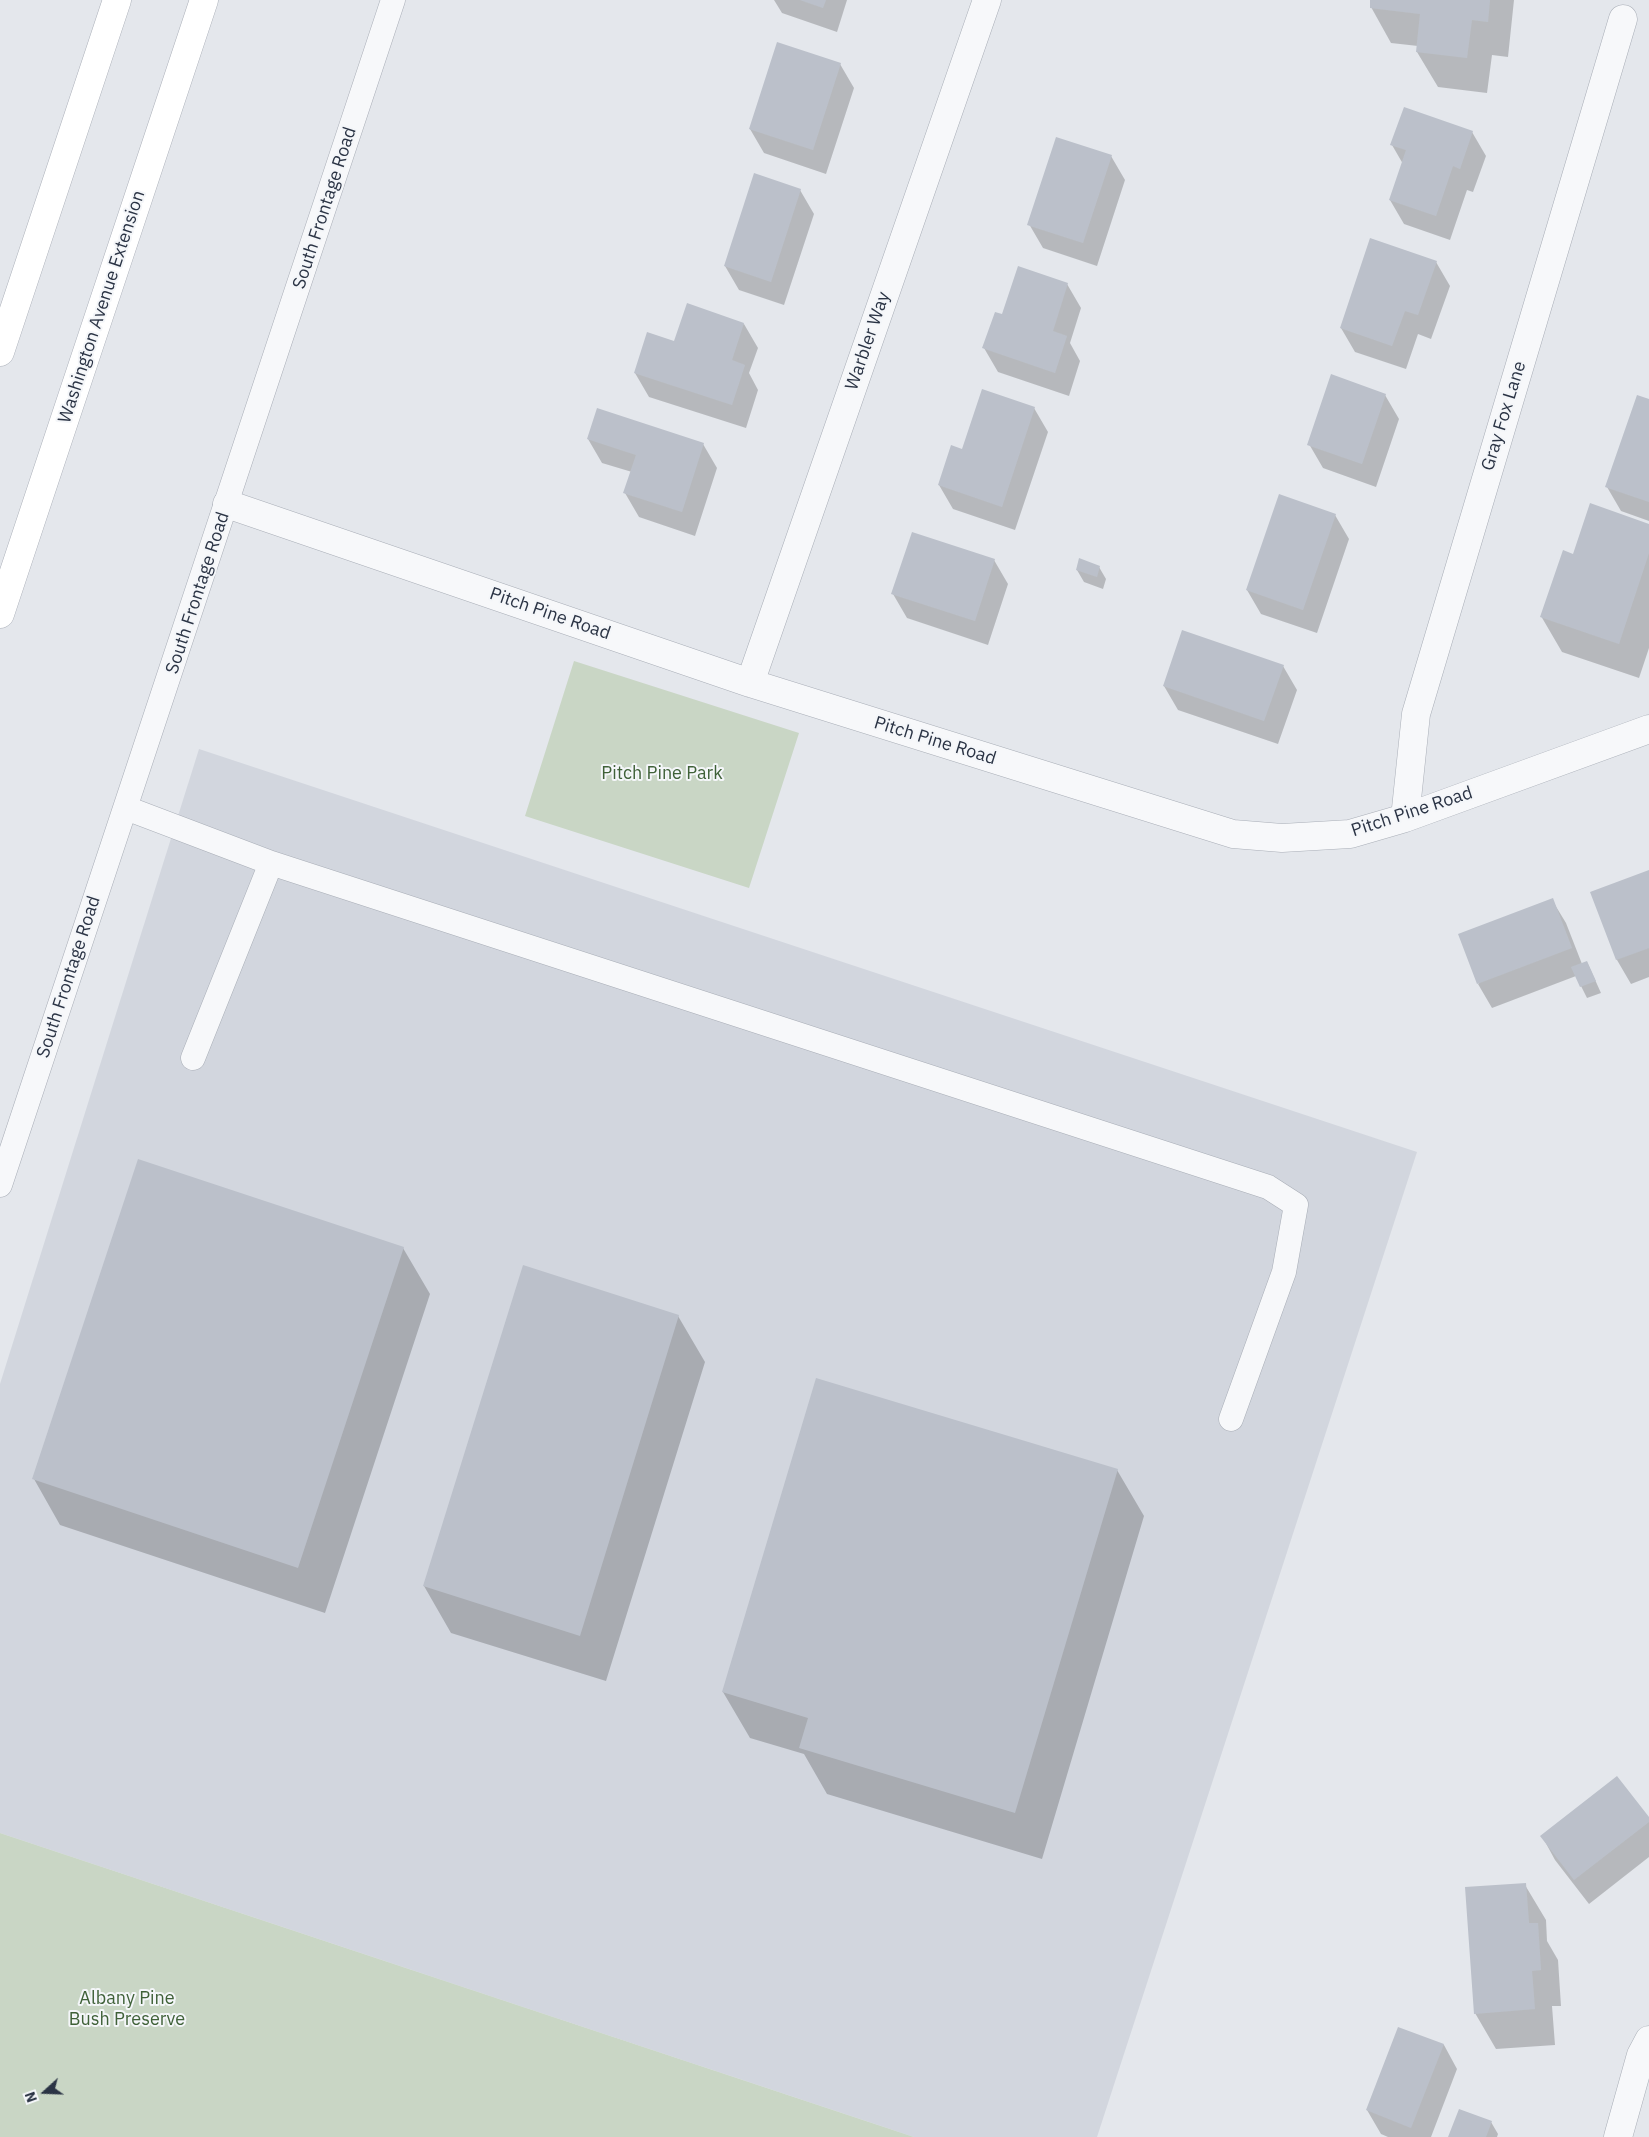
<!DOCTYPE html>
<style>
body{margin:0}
#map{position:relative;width:1649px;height:2137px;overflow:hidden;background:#e4e7ec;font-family:"IBM Plex Sans",sans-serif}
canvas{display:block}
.north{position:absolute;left:20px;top:2067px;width:50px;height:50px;-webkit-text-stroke:4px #f4f6f9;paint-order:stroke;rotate:250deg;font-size:14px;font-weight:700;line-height:20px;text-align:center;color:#2b3445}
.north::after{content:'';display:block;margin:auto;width:18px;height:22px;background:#2b3445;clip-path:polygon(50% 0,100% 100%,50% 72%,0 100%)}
</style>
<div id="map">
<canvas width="1649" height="2137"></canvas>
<div class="north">N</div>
</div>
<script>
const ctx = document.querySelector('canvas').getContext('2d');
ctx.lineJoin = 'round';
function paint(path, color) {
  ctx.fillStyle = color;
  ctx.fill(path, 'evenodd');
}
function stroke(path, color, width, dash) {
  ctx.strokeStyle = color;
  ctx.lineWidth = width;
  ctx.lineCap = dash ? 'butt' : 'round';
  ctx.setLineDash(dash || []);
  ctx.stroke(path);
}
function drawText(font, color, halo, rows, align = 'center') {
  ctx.font = font + ' "IBM Plex Sans",sans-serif';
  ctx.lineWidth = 4;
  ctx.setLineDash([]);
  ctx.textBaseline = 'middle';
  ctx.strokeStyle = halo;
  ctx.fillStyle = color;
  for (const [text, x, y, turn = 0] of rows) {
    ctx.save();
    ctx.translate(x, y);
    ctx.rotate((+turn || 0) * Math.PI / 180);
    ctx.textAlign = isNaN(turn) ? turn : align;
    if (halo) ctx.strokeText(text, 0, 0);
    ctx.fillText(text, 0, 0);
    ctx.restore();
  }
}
paint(new Path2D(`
 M199,749l1218,403 -320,985h-183l-914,-304v-449z`), '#d2d6de');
paint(new Path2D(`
 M574,661l225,72 -50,155 -224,-72z
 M0,1833l914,304h-914z`), '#c9d6c5');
paint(new Path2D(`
 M774,0h73l-10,32 -55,-19z
 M1372,0h142l-6,57 -16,-2 -5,38 -49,-6 -21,-35 1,-6 -27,-3 -20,-36z
 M840,64l14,24 -28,86 -62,-21 -14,-24z
 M1472,132l14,24 -13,36 -6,-2 -17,50 -46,-16 -14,-24 13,-36 -11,-19z
 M1111,156l14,24 -28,86 -54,-18 -14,-24z
 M800,190l14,24 -30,91 -45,-15 -14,-24z
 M1436,262l14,24 -19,53 -13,-5 -12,35 -51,-17 -14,-24z
 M1067,284l14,24 -11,35 10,18 -11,35 -71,-24 -14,-24 19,-32z
 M744,324l14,24 -9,25 9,17 -12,38 -97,-31 -14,-24 40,-30z
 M1385,395l14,24 -23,68 -53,-19 -14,-24z
 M1649,401v120l-28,-10 -14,-24z
 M1034,408l14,24 -33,98 -62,-21 -14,-24 24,-35z
 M588,439l115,5 14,24 -22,68 -56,-19 -14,-24 7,-21 -30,-9z
 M1335,515l14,24 -32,94 -56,-19 -14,-24z
 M1649,525v123l-10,30 -77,-26 -21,-36 33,-61z
 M994,560l14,24 -20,61 -81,-27 -14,-24z
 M1099,567l7,12 -3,10 -19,-7 -7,-12z
 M1283,666l14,24 -19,54 -100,-34 -14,-24z
 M1649,871v106l-18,7 -14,-24 -25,-67z
 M1552,900l14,23 16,41 5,-2 14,31 -14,5 -11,-22 -84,32 -14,-24z
 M403,1248l27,46 -105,319 -265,-88 -26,-46z
 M678,1316l27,46 -99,319 -155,-48 -27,-47z
 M1117,1470l27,46 -102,343 -215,-65 -23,-40 -54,-16 -27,-46z
 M1649,1819v38l-60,47 -34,-44 -13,-24z
 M1525,1885l21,35 1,21 11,19 3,46h-9l3,39 -59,4 -21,-36z
 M1399,2028l45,17 13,24 -26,68h-43l-7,-3 -14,-24z
 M1491,2122l7,12 -1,3h-48z`), '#0003');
paint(new Path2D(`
 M800,0h26l-3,8z
 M1370,0h120l-2,22 -16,-2 -5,38 -51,-6 4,-38 -50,-6z
 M777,42l64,21 -28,87 -64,-21z
 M1404,107l69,24 -13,38 -7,-3 -17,50 -47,-16 17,-50 -16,-5z
 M1056,137l56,18 -29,88 -56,-18z
 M754,173l47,16 -30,93 -47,-16z
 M1370,238l67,23 -19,54 -13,-4 -13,35 -52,-18z
 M1018,266l50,17 -15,48 14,5 -12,37 -73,-25 13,-36 7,2z
 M687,303l57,20 -12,37 13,5 -13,40 -98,-32 13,-41 27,9z
 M1331,374l55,20 -24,70 -55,-19z
 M982,389l53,18 -33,100 -64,-22 13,-40 11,4z
 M1637,395l12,4v103l-44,-15z
 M597,408l107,35 -22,69 -59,-19 13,-38 -49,-16z
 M1279,494l57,20 -33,96 -57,-20z
 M1590,503l59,21v29l-30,91 -79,-27 23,-67 10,4z
 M912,532l83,27 -20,62 -84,-27z
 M1079,558l21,8 -3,11 -21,-7z
 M1182,630l102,35 -20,56 -101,-35z
 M1649,870v78l-33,12 -26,-68z
 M1553,898l19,50 -95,36 -19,-50z
 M1587,961l9,20 -16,6 -9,-20z
 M138,1159l266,88 -106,321 -266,-89z
 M523,1265l156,50 -99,321 -157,-50z
 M816,1378l302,91 -103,344 -216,-65 9,-30 -86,-26z
 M1617,1776l32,41v5l-75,58 -34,-44z
 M1526,1883l3,40h9l3,47 -9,1 3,38 -61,5 -9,-127z
 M1398,2027l46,17 -33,84 -45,-18z
 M1459,2109l33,12 -6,16h-38z`), '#bbc0ca');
const lane = new Path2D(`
 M126,808l145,55 -78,195
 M271,863l997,324 28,18 -12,67 -53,147
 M0,1185l393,-1185`);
const street = new Path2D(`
 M227,504l523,179 483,151 49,4 68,-4 55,-16 244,-89
 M750,683l237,-683
 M1405,818l11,-104 207,-695
 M1618,2137l23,-82 8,-15`);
const secondary = new Path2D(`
 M0,352l117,-352
 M0,614l204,-614`);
stroke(lane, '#a9aeb7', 25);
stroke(street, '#a9aeb7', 29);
stroke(secondary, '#a9aeb7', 29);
stroke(lane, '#f7f8fa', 24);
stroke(street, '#f7f8fa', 28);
stroke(secondary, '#fff', 28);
drawText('18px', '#2b3445', '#f4f6f9', [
 ["South Frontage Road",325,208,-72],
 ["Washington Avenue Extension",102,307,-72],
 ["Warbler Way",868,341,-71],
 ["Gray Fox Lane",1504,416,-73],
 ["South Frontage Road",198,593,-72],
 ["Pitch Pine Road",550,614,19],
 ["Pitch Pine Road",935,741,17],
 ["Pitch Pine Road",1412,812,-18],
 ["South Frontage Road",69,977,-72]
]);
drawText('18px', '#3f6138', '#f4f6f9', [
 ["Pitch Pine Park",662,774],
 ["Albany Pine",127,1999],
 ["Bush Preserve",127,2020]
]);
</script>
